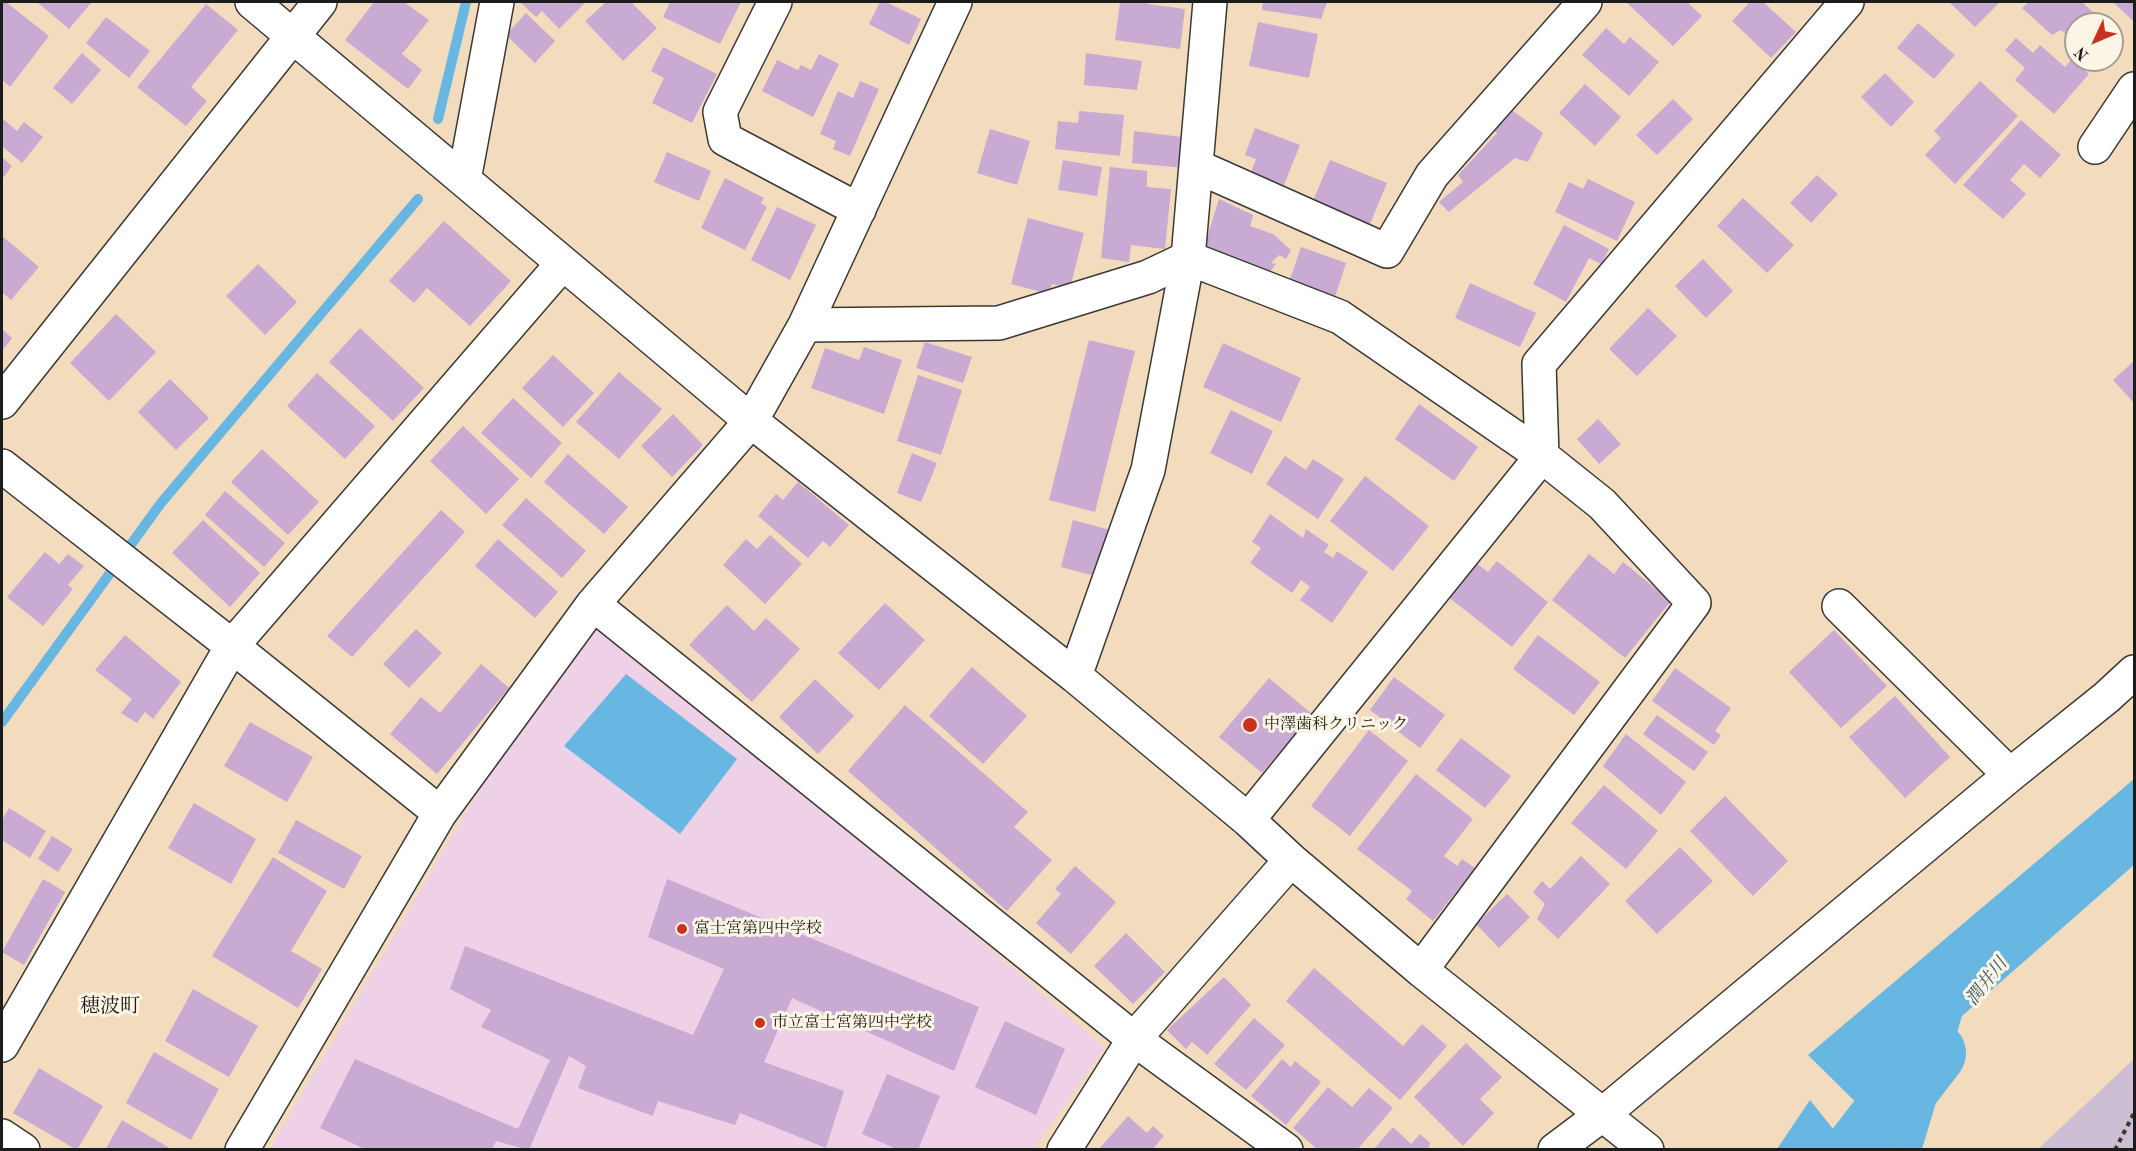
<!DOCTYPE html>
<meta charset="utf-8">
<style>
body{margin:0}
#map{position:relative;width:2136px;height:1151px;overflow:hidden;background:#f3dcbd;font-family:"Old Standard TT",serif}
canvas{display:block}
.frame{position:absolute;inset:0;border:3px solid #1c1c1c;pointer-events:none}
.north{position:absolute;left:2064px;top:12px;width:60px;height:60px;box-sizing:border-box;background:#fcf5e5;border:2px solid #a29e95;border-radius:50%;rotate:226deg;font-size:16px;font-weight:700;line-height:24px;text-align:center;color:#1c1c1c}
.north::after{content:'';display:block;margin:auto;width:21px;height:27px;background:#c8321e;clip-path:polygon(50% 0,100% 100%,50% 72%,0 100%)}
</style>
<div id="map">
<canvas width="2136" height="1151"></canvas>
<div class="frame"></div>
<div class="north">N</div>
</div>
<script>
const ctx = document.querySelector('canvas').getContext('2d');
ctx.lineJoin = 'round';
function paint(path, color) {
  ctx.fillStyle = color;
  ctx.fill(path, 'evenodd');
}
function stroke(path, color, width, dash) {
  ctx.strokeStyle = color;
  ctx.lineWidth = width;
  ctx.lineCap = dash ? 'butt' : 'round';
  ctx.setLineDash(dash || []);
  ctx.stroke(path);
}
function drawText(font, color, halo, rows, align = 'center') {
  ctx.font = font + ' "Old Standard TT","Noto Serif JP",serif';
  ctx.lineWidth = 6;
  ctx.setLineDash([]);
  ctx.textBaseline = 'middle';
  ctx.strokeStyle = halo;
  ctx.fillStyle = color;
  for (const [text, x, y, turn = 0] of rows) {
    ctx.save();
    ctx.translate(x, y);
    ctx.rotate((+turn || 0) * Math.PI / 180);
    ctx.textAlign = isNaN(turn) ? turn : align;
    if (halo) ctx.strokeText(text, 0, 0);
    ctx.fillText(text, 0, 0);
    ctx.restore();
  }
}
paint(new Path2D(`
 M593,604l512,444 -71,101 -765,1 199,-341z`), '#eed0e7');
paint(new Path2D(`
 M2134,1059v90h-96z`), '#ccbed3');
paint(new Path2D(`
 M626,674l111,85 -57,75 -116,-88z
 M2134,779v86l-172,151 -40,133h-19l-95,-94z
 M1810,1100l39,49h-72z`), '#68b7e2');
stroke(new Path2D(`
 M438,119l28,-117
 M2,722l159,-219 257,-304`), '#68b7e2', 10);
stroke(new Path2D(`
 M1858,1150l75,-97`), '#68b7e2', 66);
paint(new Path2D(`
 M2,2h4l43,34 -39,51 -8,-7z
 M37,2h55l-23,27z
 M374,2h30l25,18 -27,34 20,16 -14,19 -63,-49z
 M520,2h66l-27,27 -17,-18 -6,6z
 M606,2h25l26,26 -34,33 -38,-40z
 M670,2h71l-21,42 -57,-27z
 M880,2h6l35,17 -12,26 -40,-21z
 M1120,2h28v2l37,5 -5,40 -65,-9z
 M1263,2h64l-6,17 -59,-9z
 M1629,2h58l15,14 -29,30 -46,-43z
 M1750,2h13l33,30 -25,26 -39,-37z
 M1949,2h51l-25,25z
 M2029,2h53l24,22h-30v20l-15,-14 -9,5 -30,-27z
 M2113,2h21v20z
 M206,4l32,26 -47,57 16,14 -21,25 -49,-39z
 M526,13l29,28 -20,22 -29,-28z
 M106,17l44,34 -21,27 -43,-35z
 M1258,22l60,12 -9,44 -60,-12z
 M1918,23l37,32 -21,24 -37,-31z
 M1606,28l18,16 6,-7 29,25 -30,34 -47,-41z
 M2016,38l17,15 7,-8 25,22 7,-8 17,15 -35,40 -39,-34 10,-12 -20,-18z
 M663,47l54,27 -25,49 -40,-20 12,-25 -13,-7z
 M82,53l19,17 -29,34 -19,-16z
 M1086,53l56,8 -5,29 -53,-5z
 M819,54l20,10 -26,53 -51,-26 15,-31 21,10 3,-5 10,5z
 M1885,73l29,29 -23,25 -30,-30z
 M860,81l19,8 -29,67 -17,-7 3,-8 -16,-7 18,-43 15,7z
 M1980,81l38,35 -63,68 -30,-29 16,-17 -7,-7z
 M1585,84l36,33 -26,29 -36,-33z
 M1673,99l20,20 -36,36 -21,-20z
 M1509,108l34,25 -15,29 -13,-4 -66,54 -10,-10 24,-20 -5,-7 39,-42 -5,-5z
 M1079,111l45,4 -4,41 -65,-7 3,-28 20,2z
 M2,118l15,13 7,-9 19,15 -21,26 -20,-17z
 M2021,120l40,35 -21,23 -16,-14 -14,16 16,14 -23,25 -40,-34z
 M1255,128l45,17 -16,40 -33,-13 5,-13 -11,-4z
 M990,129l40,12 -13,44 -40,-12z
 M1134,131l56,7 -5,30 -53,-5z
 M667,152l44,19 -12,30 -45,-19z
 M2,157l10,9 -10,13z
 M1063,160l39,7 -5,29 -39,-6z
 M1330,160l57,23 -17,41 -57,-23z
 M1110,167l37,4v16l24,2 -6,60 -34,-4 -2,17 -28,-4z
 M1817,175l21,19 -27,29 -21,-20z
 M725,178l39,20 -3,5 6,4 -22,43 -44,-22z
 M1588,179l47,23 -18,39 -62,-29 14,-30 14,7z
 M1743,198l51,47 -27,28 -50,-47z
 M1219,199l34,16 -3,11 23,8 18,16 -5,9 -7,-4 -8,8 5,1 -8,10 -64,-27z
 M777,207l39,18 -26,55 -39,-20z
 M1028,218l56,15 -14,55 -18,-4 -3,10 -38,-10z
 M444,221l67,60 -41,45 -43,-38 -13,15 -25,-22z
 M1564,225l45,24 -8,15 -12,-6 -23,44 -33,-18z
 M2,236l37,31 -28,33 -9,-8z
 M1301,247l45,16 -12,37 -46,-15z
 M1703,259l30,32 -27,27 -31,-32z
 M258,264l39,38 -32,33 -39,-39z
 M1470,283l66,30 -16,34 -65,-29z
 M1648,308l29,28 -40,40 -28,-27z
 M116,314l40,38 -47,49 -39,-38z
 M360,328l64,60 -31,33 -64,-59z
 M2,329l10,9 -10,13z
 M1089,340l46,11 -40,161 -46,-12z
 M925,342l47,15 -9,26 -47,-15z
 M1223,343l78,35 -20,44 -78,-35z
 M864,347l38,13 -18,54 -73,-26 14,-40 34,12z
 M553,355l41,38 -31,34 -41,-39z
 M2134,361v42l-21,-23z
 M619,372l43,37 -43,50 -43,-37z
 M317,373l58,53 -30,33 -58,-53z
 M918,375l44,15 -21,65 -44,-14z
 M170,379l39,39 -33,32 -38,-38z
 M513,398l49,45 -31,35 -50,-45z
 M1419,404l59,43 -24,34 -59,-42z
 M1231,410l42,21 -21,43 -42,-21z
 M673,414l30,31 -31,32 -31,-31z
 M1598,419l23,25 -22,20 -22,-25z
 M463,426l56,53 -33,35 -56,-53z
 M262,449l57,53 -31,33 -57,-53z
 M912,453l25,10 -16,39 -24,-9z
 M568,454l60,53 -24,27 -60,-52z
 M1285,456l21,14 7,-11 31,20 -26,40 -52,-35z
 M1365,476l64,50 -36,45 -63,-50z
 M798,482l51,43 -19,22 -7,-6 -15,17 -50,-42 18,-22 7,6z
 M225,491l60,52 -21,24 -59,-52z
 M526,498l60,53 -24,27 -60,-53z
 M441,510l24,22 -113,125 -25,-21z
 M1270,514l33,24 3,-9 23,16 -5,7 9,6 4,-7 31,21 -36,51 -32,-23 10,-13 -9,-7 -9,13 -42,-30 11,-15 -9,-6z
 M203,520l57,53 -30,34 -58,-54z
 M1073,520l45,12 -12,47 -45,-12z
 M770,535l32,29 -37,40 -42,-39 23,-26 11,10z
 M498,539l60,53 -23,26 -60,-52z
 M45,552l14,12 9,-10 16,12 -16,19 5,4 -30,37 -36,-29z
 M1589,554l25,20 9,-12 48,39 -46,57 -73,-58z
 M1497,561l51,41 -36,45 -65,-51 28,-34 13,10z
 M885,603l40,37 -46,50 -41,-37z
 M727,605l27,26 12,-13 34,31 -48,53 -63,-57z
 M416,629l26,24 -33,35 -26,-24z
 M1834,630l53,56 -46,42 -52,-56z
 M125,635l56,47 -28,37 -8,-7 -8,11 -16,-10 11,-14 -37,-29z
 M1538,635l62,47 -26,33 -61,-46z
 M481,664l28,24 -72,86 -47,-40 31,-37 19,16z
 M972,667l55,49 -44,48 -54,-48z
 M1675,668l56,40 -16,23 6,4 -7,10 -62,-44z
 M1394,677l51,38 -25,33 -50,-38z
 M1269,678l43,36 -50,59 -43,-36z
 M815,679l39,37 -36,38 -39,-37z
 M1895,696l55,61 -45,41 -56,-61z
 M905,705l123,107 -14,15 38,33 -45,51 -159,-140z
 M1657,715l51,37 -14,19 -51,-37z
 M250,722l63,35 -26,45 -63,-36z
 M1369,730l39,31 -58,75 -39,-30z
 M1626,734l60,48 -25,33 -58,-49z
 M1461,738l50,38 -26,32 -49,-38z
 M1416,774l57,45 -29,37 13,10 5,-7 13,9 -42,53 -27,-22 6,-8 -55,-42z
 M1604,785l54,46 -32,38 -55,-46z
 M1725,796l63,65 -35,35 -63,-65z
 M194,803l62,36 -25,45 -63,-36z
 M9,808l37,23 -16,27 -28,-18v-20z
 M296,820l66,36 -18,33 -66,-36z
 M52,836l21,13 -15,23 -20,-13z
 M1680,847l33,34 -56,53 -32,-33z
 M1581,856l29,28 -52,55 -21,-20 8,-15 -12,-12 9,-11 8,8z
 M273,857l54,34 -36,60 31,18 -24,39 -86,-52z
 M1075,866l41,36 -45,52 -35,-31 25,-29 -6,-5z
 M43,879l22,13 -41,73 -22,-13z
 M667,879l312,128 -25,64 -162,-73 -28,64 80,29 -18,57 -86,-35 -5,12 -77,-24 -5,15 -75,-28 8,-22 -17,-10 -40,94 -33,-9 -4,9h-125l-47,-22 35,-69 163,70 32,-69 -69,-33 10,-17 -41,-21 15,-43 228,89 31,-66 -76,-32z
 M1507,894l23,23 -31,31 -23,-24z
 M1126,933l39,39 -32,32 -39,-38z
 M1314,968l89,78 19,-22 25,22 -47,54 -114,-99z
 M1224,977l27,28 -44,50 -15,-13 -6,7 -19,-19z
 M193,989l65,37 -29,51 -64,-36z
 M1254,1018l31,27 -39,45 -32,-26z
 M1005,1021l60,28 -29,66 -61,-28z
 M1466,1043l36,34 -22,22 14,14 -31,33 -49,-49z
 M154,1052l65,37 -28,51 -65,-37z
 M1282,1059l9,8 4,-6 26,21 -35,43 -35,-29z
 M39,1068l64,38 -26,44 -64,-37z
 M887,1074l53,22 -22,54h-19l-37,-16z
 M1328,1087l24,20 17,-19 24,20 -36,42h-39l-25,-22z
 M1128,1116l19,17 6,-7 11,10 -12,14h-54z
 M122,1120l51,30h-68z
 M1393,1127l18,17 9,-10 10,9 -2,7h-55z`), '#c8aad3');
const minor = new Path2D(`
 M252,2l499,419 324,255 173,144 43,40 130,110 226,180
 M775,2l-55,110 5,27 134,71
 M2095,147l39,-58
 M1196,166l191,85 45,-76 153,-173
 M464,180l33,-178
 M805,325l194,-2 149,-46 40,-19 152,59 202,139 -294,364
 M2,402l318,-400
 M2,466l230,180 208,167
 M593,604l541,435 152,111
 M1839,606l171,169
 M1075,676l73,-206 40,-212 22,-256
 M1421,970l273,-367 -92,-99 -60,-48 -3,-92 308,-362
 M2,1045l230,-399 331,-383
 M2,1136l21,14
 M242,1150l198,-337 153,-209 158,-183 54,-96 150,-323
 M1064,1150l70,-111 157,-179
 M1555,1150l48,-36 407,-339 97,-78 27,-25`);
stroke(minor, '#3c3934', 36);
stroke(new Path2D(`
 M2115,1150l19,-37`), '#3c3934', 4, [4.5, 4.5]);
stroke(minor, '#fff', 33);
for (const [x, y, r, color] of [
 [1250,725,8,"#c8321e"],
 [682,929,6,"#c8321e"],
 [760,1023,6,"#c8321e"]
]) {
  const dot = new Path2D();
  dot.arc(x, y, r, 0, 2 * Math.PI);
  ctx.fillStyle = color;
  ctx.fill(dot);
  stroke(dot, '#fcf5e5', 2);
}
drawText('16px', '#1c1c1c', '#fcf5e5', [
 ["中澤歯科クリニック",1264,725],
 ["富士宮第四中学校",694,929],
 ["市立富士宮第四中学校",772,1023]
], 'left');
drawText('italic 18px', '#3a5a6b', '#fcf5e5', [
 ["潤井川",1987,982,-52]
]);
drawText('20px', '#1c1c1c', '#fcf5e5', [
 ["穂波町",110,1007]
]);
</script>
